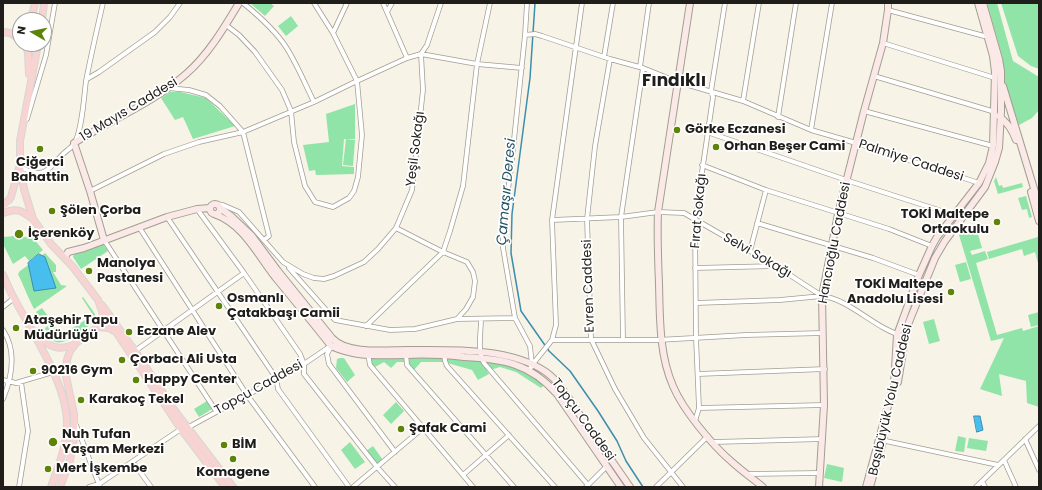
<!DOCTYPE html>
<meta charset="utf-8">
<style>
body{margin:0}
#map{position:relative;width:1042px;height:490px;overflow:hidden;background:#f7f3e6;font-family:Poppins,sans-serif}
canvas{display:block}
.frame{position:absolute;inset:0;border:4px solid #201e1a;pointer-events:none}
.north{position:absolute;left:12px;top:12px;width:40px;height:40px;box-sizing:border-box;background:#fff;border:1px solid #a6a5a3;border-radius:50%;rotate:279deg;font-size:11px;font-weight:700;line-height:16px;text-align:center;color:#201e1a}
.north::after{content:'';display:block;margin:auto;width:14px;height:18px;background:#5d8409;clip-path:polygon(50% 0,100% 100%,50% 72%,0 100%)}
</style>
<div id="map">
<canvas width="1042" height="490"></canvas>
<div class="frame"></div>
<div class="north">N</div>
</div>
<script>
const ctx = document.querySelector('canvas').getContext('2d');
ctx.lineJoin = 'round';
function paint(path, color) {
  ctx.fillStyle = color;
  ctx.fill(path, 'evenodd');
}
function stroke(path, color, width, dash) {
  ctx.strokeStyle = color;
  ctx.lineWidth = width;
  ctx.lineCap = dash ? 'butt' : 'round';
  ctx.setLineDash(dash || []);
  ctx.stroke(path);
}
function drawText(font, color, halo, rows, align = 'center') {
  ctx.font = font + ' Poppins,sans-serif';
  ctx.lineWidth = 3.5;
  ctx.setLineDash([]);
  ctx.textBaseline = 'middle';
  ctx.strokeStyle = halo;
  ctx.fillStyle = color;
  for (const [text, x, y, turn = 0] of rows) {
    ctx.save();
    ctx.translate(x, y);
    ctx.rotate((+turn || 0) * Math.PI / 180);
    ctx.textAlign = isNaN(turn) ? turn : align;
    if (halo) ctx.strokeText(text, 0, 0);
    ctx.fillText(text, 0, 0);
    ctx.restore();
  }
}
paint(new Path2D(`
 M250,3h20l4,3 -9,10z
 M987,3h10l16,58 26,16v33l-7,8 -13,7 -14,-40 -3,-29z
 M1001,3h38v66l-8,-3 -13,-10z
 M291,16l7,10 -12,10 -8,-10z
 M170,92h10l26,6 29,28 -42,13 -10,-22 -8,3 -14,-22z
 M355,104v35h-11l-2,27 12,1v7l-38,1 -1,-5 -6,1 -6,-26 26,-3 -3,-28z
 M346,139l9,1 -2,26 -10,-1z
 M996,177l3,9 3,-1 1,3 19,-5 1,4 -25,7 -4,-13z
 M1026,196l6,21 -3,1 -2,-9 -5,1 -4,-12z
 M976,227l6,21 -12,3 2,4 13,-4 3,8 -12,4 21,72 25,-7 1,3 16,-5v81l-12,-4 -1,-22 -27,-7 3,22 -22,-7 24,-51 -13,3 -32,-106 4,-7 1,2z
 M15,236l18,2 10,12 -14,11 -4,-5 -12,8 -10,-20v-7z
 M1038,237l1,30 -4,-15 -11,4 -2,-7 -33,10 -2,-7z
 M103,244l5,7 -27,18 -8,-12 1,-3z
 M45,253l11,12v7h-3l8,13 6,1 -33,23c-6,-11 -10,-23 -16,-35l2,-3z
 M966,262l5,17 -11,3 -5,-17z
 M83,297l12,17v7c-10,7 -33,30 -44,18 -2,-2 -4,-7 -6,-11l8,-5 7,13 33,-21 -11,-17z
 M42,308l9,12 -8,5 -7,-13z
 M1039,312v13l-8,2 -3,-12z
 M934,319l6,22 -11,3 -6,-22z
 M404,356l43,2 53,4 21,7 16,10 7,6 -3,3 -25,-16 -16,-5 -13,4 2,3 -11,6 -6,-10 -28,-8h-23l-7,8 -6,-8h-11l-6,6 -7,-6 -9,5 -4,-3 -2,-6z
 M340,358h4l11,17 -8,7 -11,-14 1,-9z
 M207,401l5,8 -13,8 -5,-8z
 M396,402l8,9 -13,13 -8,-9z
 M958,436l8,2 -2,14 -9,-1z
 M969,438l19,3 -2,10 -19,-3z
 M350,442l15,20 -10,7 -14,-19z
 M373,446l10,14 -6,4 -11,-13z
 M827,464l17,4 -2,14 -18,-4z`), '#90e4a8');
const water = new Path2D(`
 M39,254l6,3 11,31 -22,3 -6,-28z
 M974,416h6l3,14 -6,2z`);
paint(water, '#48beee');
stroke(water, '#3c8eae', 1);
stroke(new Path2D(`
 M535,3l-5,75 -18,136 -1,39 10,58 28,40 21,20 28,40 19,30 9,20 17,26`), '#3c8eae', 1.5);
const street = new Path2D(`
 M243,3c16,13 32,27 43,44 11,17 19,37 28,55
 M314,3l19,30 24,48 50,-23 14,-4 56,10 45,4
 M383,3l24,55
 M527,3l-2,32 -14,133 -8,57v23l12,70 15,28 2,18
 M888,10l96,26h3
 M387,12l5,-9
 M333,33l14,-30
 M525,35l10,-1 7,2 68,23 33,9 35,14 65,19 68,29 45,13 123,40
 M883,43l112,35
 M604,57l9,-54
 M610,59l-15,87 -8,73 4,120 24,50 29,49 39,49
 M640,67l9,-64
 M874,76l121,36
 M87,79l12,-7 56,-40 15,-15 10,-14
 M168,88l21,2 17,5 14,11 23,26 26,104 -5,4
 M743,101l16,-98
 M864,111l129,35
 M778,117l18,-114
 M27,119l19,-64 9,-52
 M811,130l21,-127
 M707,132l145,50 102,33
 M702,165l64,25 123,39 43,17
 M20,167c24,12 26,5 43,-13 3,-3 8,-6 11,-10 8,-12 10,-48 12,-63 5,-26 11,-52 17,-78
 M90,191l74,-37 35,-12 44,-10 71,-30 43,-21 5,54 -4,42 -4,14 -5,7 -16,9 -18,-5 -10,-16 -11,-44 -3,-31 -9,-21 -27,-38 -16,-17 -13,-10
 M217,204l6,1 16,7 44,50 20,12 11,4 10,1 10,-3 30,-14 14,-13 18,-21 16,-38 11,-100 -2,-36 6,-9 14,-42
 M197,209l47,64 56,81 4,10v10l73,93 18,20
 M167,217l109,161 2,11 71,98
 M552,220l69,-3 37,-5 26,1 92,53 46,30c28,3 54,34 82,40
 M757,223l116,35 46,17
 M139,227l108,168 68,92
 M396,228l47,24 24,10 6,10 2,9 -2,16 -7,12 -9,10
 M104,240l112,171
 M750,251l16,-61
 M289,268l46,52 55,10 25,-1 42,-10 58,-1
 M695,268l81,-2
 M696,303l84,-3 42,-4
 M3,307l11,-9
 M481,319c0,14 -4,32 3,44l104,122
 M366,326l77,-74 7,-21 13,-45 14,-122 13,-61
 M3,330c14,21 9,47 0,69
 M552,340h106l88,-5 77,-2
 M623,340l-2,-123 22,-149
 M331,347l-4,7 2,10 66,88
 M135,351l109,-78
 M444,353l1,8 2,5 108,121
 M368,354l2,11 103,122
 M406,354l1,11 107,122
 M529,371l3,-6 20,-25 4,-15 -4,-105 30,-217
 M698,374l127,-5
 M3,380l13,3 37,-11
 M699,408l125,-3
 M695,421l4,-13 -3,-70 -1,-118 18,-123 -2,-6 14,-88
 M76,425l24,62
 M187,428l117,-64 28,-19
 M1025,439l14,31
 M881,440l117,25
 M714,442l109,-3
 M1004,460l12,27
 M133,462l18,25
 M747,474l73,-1
 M463,475l46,-40
 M982,481l3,6
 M19,487l9,-56 -7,-49
 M89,487l10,-3 82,-55
 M353,487l70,-59
 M586,487l21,-21
 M656,487l52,-51
 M976,487l63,-61`);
const secondary = new Path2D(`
 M690,3l-32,209c-1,24 0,48 1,72 1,34 0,70 14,102 10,24 39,59 59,76 10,9 21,17 31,25
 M1003,86l36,119
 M999,116c9,8 13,13 17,24
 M1031,192l8,29
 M210 209a5 5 0 1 1 10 0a5 5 0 1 1-10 0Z
 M220,208l11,8 21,20 26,35 54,67c15,17 55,12 75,12 43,0 103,-3 139,22 14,10 23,27 32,40 17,25 35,50 52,75
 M214,214c29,10 43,40 61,63 19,23 38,46 56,69 27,12 47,9 75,9 19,-1 39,0 58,2 38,2 66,6 93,37l64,93
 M104,240l-14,-49 -16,-48c37,-23 79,-40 112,-69 22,-19 38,-46 53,-71
 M65,257l3,-5 16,-4 83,-31 30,-8 13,-1
 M898,382l9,-55 28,-69 10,-17 40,-54 10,-25 4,-14 2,-36v-41l-2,-12 -16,-56
 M819,487l5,-82 -2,-109 16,-82 26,-103 19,-68 5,-33v-7
 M866,487l28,-103 3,-49 22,-60 13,-29 5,-9 42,-54 10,-20 4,-17 2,-74 -2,-16 -15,-53
 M870,487l14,-49`);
const primary = new Path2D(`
 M31,20l4,-17
 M42,20l2,-17
 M3,32l7,1 10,6
 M25,44l3,8 1,22
 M38,44l-18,97v26l4,22 9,30 18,25 22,23 25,33 4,11 1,6 -5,10 -22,16 -6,8 -3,9 -1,16 8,38v25l-4,21 -10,27
 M3,204l6,-4 2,-3 8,-29
 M3,213c14,-6 19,-2 30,6
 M3,275c4,8 7,17 12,25 18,34 53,86 52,125 0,21 -9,42 -16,62
 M102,305l33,46 40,60 58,76
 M98,327l11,1 7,4 65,97 44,58
 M36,336c14,10 22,16 39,8`);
stroke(street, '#a29e92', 5.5);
stroke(secondary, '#a29e92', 8);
stroke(primary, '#d7d6d6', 8);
stroke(street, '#fff', 4);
stroke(secondary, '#fbe9e8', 6);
stroke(primary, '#f7d3d1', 6);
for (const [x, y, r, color] of [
 [677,130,4,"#5d8409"],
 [716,147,4,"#5d8409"],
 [40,149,4,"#5d8409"],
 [52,211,4,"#5d8409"],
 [997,222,4,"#5d8409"],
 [19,234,5,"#5d8409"],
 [89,271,4,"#5d8409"],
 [951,292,4,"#5d8409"],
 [219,306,4,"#5d8409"],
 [16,328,4,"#5d8409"],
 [129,332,4,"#5d8409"],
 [122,360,4,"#5d8409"],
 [33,371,4,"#5d8409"],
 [136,380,4,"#5d8409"],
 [81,400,4,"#5d8409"],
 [401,429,4,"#5d8409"],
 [53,442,5,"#5d8409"],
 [224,445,4,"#5d8409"],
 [233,459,4,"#5d8409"],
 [48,469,4,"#5d8409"]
]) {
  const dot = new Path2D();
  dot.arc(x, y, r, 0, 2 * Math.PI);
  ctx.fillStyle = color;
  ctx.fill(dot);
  stroke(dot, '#fff', 1.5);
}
drawText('13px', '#201e1a', '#fff', [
 ["19 Mayıs Caddesi",129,110,-31],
 ["Yeşil Sokağı",416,149,-83],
 ["Palmiye Caddesi",911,161,18],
 ["Fırat Sokağı",699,211,-85],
 ["Hancıoğlu Caddesi",835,243,-79],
 ["Selvi Sokağı",757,256,30],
 ["Evren Caddesi",589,286,-92],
 ["Topçu Caddesi",259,388,-29],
 ["Başıbüyük Yolu Caddesi",891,400,-77],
 ["Topçu Caddesi",583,420,54]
]);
drawText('bold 13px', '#201e1a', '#fff', [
 ["Görke Eczanesi",685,130],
 ["Orhan Beşer Cami",724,147],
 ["Ciğerci",40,163,"center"],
 ["Bahattin",40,178,"center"],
 ["Şölen Çorba",60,211],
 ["TOKİ Maltepe",989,215,"right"],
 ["Ortaokulu",989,230,"right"],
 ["İçerenköy",28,234],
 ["Manolya",97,264],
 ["Pastanesi",97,279],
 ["TOKİ Maltepe",943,285,"right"],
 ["Anadolu Lisesi",943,300,"right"],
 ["Osmanlı",227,299],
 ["Çatakbaşı Camii",227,314],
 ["Ataşehir Tapu",24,321],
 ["Müdürlüğü",24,336],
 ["Eczane Alev",137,332],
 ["Çorbacı Ali Usta",130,360],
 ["90216 Gym",41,371],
 ["Happy Center",144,380],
 ["Karakoç Tekel",89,400],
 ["Şafak Cami",409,429],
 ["Nuh Tufan",62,435],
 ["Yaşam Merkezi",62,450],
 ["BİM",232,445],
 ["Mert İşkembe",56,469],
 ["Komagene",233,473,"center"]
], 'left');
drawText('italic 14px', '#235368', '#fff', [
 ["Çamaşır Deresi",507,192,-85]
]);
drawText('bold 17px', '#201e1a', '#fff', [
 ["Fındıklı",674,82]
]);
</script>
